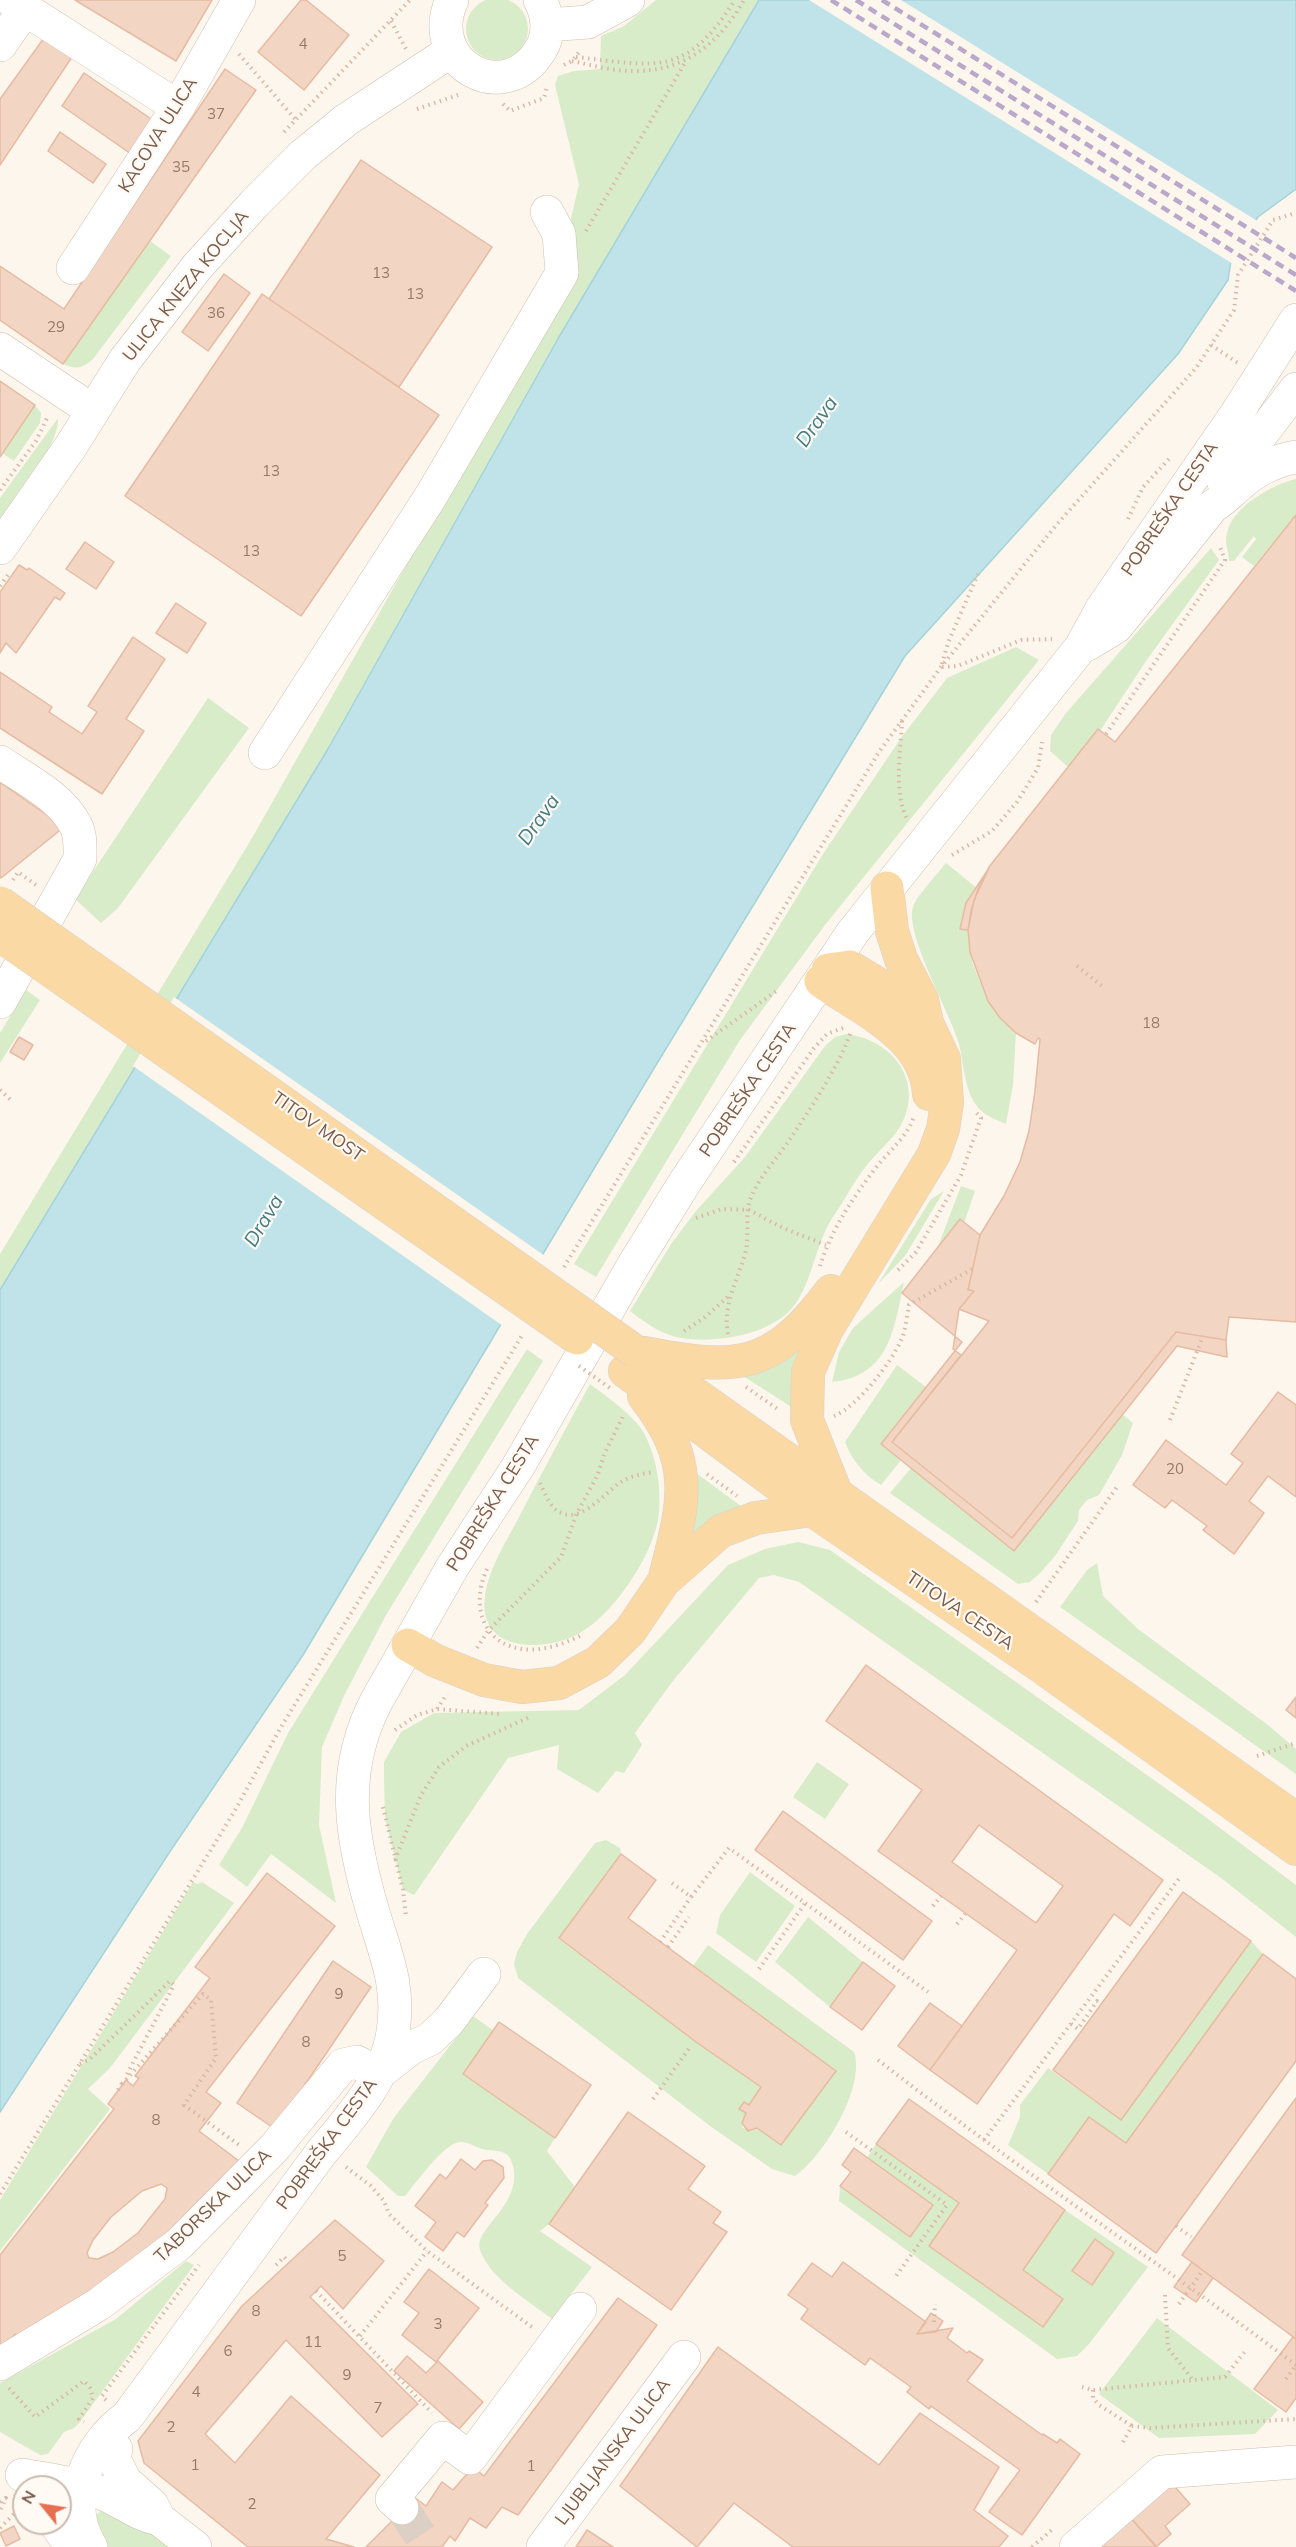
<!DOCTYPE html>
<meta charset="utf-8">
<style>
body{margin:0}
#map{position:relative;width:1296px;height:2547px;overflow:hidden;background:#fdf6ec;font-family:Mulish,sans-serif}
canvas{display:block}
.north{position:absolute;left:12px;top:2475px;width:60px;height:60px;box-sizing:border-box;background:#fffaf3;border:2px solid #cabbb1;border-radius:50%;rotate:300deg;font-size:16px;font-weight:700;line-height:24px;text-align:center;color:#7a5c4d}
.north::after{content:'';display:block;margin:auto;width:21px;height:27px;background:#e76f51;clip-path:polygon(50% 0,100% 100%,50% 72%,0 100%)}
</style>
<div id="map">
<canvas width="1296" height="2547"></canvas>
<div class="north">N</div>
</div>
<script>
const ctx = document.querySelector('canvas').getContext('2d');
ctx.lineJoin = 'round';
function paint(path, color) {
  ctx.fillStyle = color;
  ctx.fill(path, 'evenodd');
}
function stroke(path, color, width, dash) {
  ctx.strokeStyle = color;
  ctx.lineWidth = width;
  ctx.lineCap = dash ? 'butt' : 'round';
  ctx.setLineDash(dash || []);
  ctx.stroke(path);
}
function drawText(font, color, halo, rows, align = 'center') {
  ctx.font = font + ' Mulish,sans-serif';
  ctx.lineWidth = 4.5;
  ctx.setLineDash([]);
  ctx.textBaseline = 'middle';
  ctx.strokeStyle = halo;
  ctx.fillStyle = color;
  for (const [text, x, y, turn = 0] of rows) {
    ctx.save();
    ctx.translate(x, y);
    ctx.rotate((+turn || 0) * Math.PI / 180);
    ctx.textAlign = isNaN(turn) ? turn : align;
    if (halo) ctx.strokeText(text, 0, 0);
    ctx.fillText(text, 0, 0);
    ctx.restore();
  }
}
paint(new Path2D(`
 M466 29a31 31 0 1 1 62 0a31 31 0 1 1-62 0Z
 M656,0h103l-200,337 -231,412 -328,541v-36l252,-416 324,-573 -5,-47 8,-34 -24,-99 3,-9 16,-5 26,-2 1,-33 23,-10z
 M150,241l21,15 -78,103c-10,9 -17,11 -30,5z
 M35,405l6,8 -1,10 -26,38 -12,-8z
 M58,418c2,27 -42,79 -58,102v-22z
 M1296,479v36l-42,51 -12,-9 14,-18 -2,-3 -20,25h-5c0,-10 -5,-17 -2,-28 5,-26 46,-49 69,-54z
 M1211,548l8,12 -73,101 -46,70 -2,-2 -30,38 -18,-16 1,-16 15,-22z
 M1016,647l23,13 -214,265 -85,115 -144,237 -22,-13 249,-410 78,-116 46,-60z
 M208,698l41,30 -131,180 -17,15 -26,-24z
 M946,863l32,26 -10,41 4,32 16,39 28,32 -3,52 -7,39c-11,-5 -22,-8 -30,-19 -12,-17 -12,-41 -17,-61 -9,-31 -55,-111 -46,-137 2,-9 26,-35 33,-44z
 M26,990l14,10 -40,63v-30z
 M846,1034c45,5 79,46 55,91 -9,16 -24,27 -35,41 -13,17 -23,37 -35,54 -15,25 -18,55 -33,80 -20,34 -80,44 -116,38 -18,-2 -38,-16 -52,-27l41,-67 25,-33 49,-54 80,-111 10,-9z
 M961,1186l14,5 -11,32 -27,26z
 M944,1191l-39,65 -27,28 53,-85z
 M904,1282c-10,47 -14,94 -72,100l7,-30 14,-24z
 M527,1349l16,12 -157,254 -42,81 -22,51 -3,78 17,78 -65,-49 -24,33 -28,-22 24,-39 45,-93z
 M796,1349l6,4 -9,55 -50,-32z
 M897,1365l29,22 -45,56 20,17 -20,25c-16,-9 -30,-26 -36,-43z
 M590,1384c16,12 49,35 56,53 11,23 15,50 13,75 -3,40 -46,104 -81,122 -36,19 -101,18 -93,-38 4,-28 21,-54 34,-79 23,-45 47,-89 71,-133z
 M1122,1414l11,9 -11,32 -23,40 -12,5 -8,10 -1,11 -23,35 -14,16 -11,10 -12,2 -128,-91 21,-25 103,82z
 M692,1470l53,39 -51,29 -5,-4z
 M798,1542l32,8 362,257 104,78v52l-75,-59 -422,-296 -25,-7 -15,3 -87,104 -37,51 7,12 -18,28 -8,-2 -18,22 -41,-24 2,-24 -51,13 -94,137 -11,-5 -18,-72 -1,-41v-15l17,-30 33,-19 145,-3 46,-35 103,-110 37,-16z
 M1097,1563l6,33 35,33 130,96 28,24v25l-236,-167 27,-37z
 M817,1762l32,22 -24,35 -32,-22z
 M606,1840l14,8 1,6 -62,85 137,103 65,45 -12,18 -5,-3 -5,6 7,5 -4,10 1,5 9,3 5,-3 24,17 55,-74 -143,-105 15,-21 146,107c12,35 -31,105 -59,124l-23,-7 -62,-43 -192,-148 -4,-14 3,-12 10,-18 68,-91z
 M750,1872l45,34 -39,56 -40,-29 4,-18z
 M193,1882l5,2 4,-2 32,21 -124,165 -22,21 22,20 -110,142v-51z
 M808,1917l55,45 -33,45 -55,-45z
 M1251,1941l12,13 -137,189 -37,-26 -41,57 -40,-29 12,-28v-12l28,-37 73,52z
 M473,2016l21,15 -30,43 91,64 -8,13 28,36 -26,37 -9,7 52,36 -40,52c-23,-18 -62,-40 -72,-69 -8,-22 48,-47 31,-90 -4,-10 -16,-9 -24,-10 -9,-1 -17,-8 -27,-8 -16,1 -44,41 -55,54h-7l-32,-29 27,-48z
 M876,2144l83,59 -30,43 114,81 20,-28 -40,-29 42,-60 83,57 -59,77 -12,12 -20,3 -218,-158 1,-15 27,-28z
 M186,2261l8,4 -114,157 -6,6 -10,4 -16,22 -8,1 -40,-23v-49l116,-64z
 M1157,2318l121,92 -23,24 -96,4 -60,-44z
 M114,2509l57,38h-69l-7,-30 6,-7z`), '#d8ecc9');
const water = new Path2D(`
 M759,0h537v189l-38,28 -26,38 -4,25 -50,74 -273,302 -252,414 -350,585 -132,195 -171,262v-822l328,-541 231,-412z`);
paint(water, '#bfe3e8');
stroke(water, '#a5d3da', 1.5);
paint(new Path2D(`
 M809,0h92l358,222 -25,34 -1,8z
 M174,997l371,259 -42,70 -370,-260z`), '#fdf6ec');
const building = new Path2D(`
 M75,0h137l-36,61z
 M301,0h5l43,35 -45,55 -46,-38z
 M44,38l28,19 -72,108v-66z
 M225,69l31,21 -193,274 -63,-44v-54l64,43z
 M84,73l73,50 -23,33 -72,-50z
 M60,132l46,32 -13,19 -45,-32z
 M361,160l131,87 -93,140 -130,-88z
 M224,274l26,19 -42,58 -26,-19z
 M262,294l177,121 -138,201 -176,-120z
 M0,381l35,24 -35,52z
 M1296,515v807l-67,-5 -3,23 -50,-8 -164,206 -120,-96 69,-87 -8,-6 6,-40 15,-18 -6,-1 12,-55 24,-39 16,-34 9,-31 6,-40 5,-52 -2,-1 -3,6 -19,-11 -16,-15 -12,-17 -18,-49 -2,-22 3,-19 7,-22 11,-22 109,-138 17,13z
 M85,542l29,20 -18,27 -30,-20z
 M19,565l8,5 2,-2 36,25 -5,7 -5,-3 -39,56 -10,-10 -6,10v-61z
 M176,603l30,20 -19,30 -31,-20z
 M133,637l32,22 -39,60 18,12 -42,63 -102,-66v-56l52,35 -3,5 33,22 15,-22 -9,-6z
 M0,782l64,45 -63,51 -1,-1z
 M989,868l-15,32 -6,30 -8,-1 6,-26z
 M19,1037l14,8 -9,15 -14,-8z
 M960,1219l20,16 -12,55 6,1 -15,18 30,12 -97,121 120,96 164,-206 50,8 1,17 -50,-11 -163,205 -133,-107 81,-102 -60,-49z
 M1278,1392l18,13v92l-28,-21 -19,25 15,12 -30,41 -31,-24 4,-4 -35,-26 -7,8 -32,-23 33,-45 60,45 17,-22 -12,-9z
 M866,1665l297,215 -33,46 -16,-12 -137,190 -47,-34 87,-120 -139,-99 44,-61 -96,-69zM979,1825l84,61 -27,37 -84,-61z
 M1296,1697v21l-10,-8z
 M783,1811l149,110 -29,39 -148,-110z
 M621,1854l35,26 -28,38 208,153 -55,74 -24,-17 -9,3 -6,-8 4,-10 -7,-4 5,-7 5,3 12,-18 -65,-45 -137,-104z
 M267,1873l68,53 -129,166 15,11 -22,28 40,30 -92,96 -127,81 -5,-4 -15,19v-98l114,-146 -6,-5 18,-24 7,6 6,-8 -4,-2 75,-98 -15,-11zM161,2184l6,4 -2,11 -27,34 -25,19 -15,7 -9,-1 -2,-5 6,-13 18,-23 31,-26z
 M1183,1892l68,49 -130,179 -68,-50z
 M1263,1954l33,25v82l-140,192 -108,-79 41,-57 37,26z
 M333,1961l38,26 -96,142 -38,-26z
 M863,1962l32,24 -33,44 -32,-23z
 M930,2003l32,23 -32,44 -32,-24z
 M499,2022l92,63 -36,53 -92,-64z
 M1296,2098v241l-114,-84z
 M909,2099l156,111 -42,60 40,29 -20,28 -114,-81 30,-43 -83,-59z
 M628,2112l77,54 -17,23 33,23 -8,11 14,9 -56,78 -122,-86z
 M854,2148l79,57 -23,32 -70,-51 11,-14 -9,-7z
 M461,2159l14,11 8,-9 9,-1 11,7 1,11 -19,25 3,2 -24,32 -7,-5 -14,19 -18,-14 11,-15 -21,-16 25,-32 6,5z
 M335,2220l49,41 -41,48 -22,-23 -11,11 108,107 -36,33 -96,-97 -81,94 30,29 56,-67 89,79 -54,64 28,8h-106l-104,-84 -6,-22 104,-135z
 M1095,2239l19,14 -22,32 -20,-14z
 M843,2262l83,60 -9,12 36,-6 -6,10 20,15 2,-2 14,9 -16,21 75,54 1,-1 14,9 3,-4 20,15 -58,81 -33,-23 31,-42 -89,-64 -2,3 -22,-17 4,-5 -41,-29 -5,7 -64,-46 7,-10 -20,-14 24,-32 20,14z
 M1192,2262l21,16 -17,24 -22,-15z
 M429,2269l50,39 -43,54 -34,-27 17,-22 -15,-11z
 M618,2298l39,27 -139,190 -16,-8 -16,21 -16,-10 -15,23 -5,-5 -8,11h-76l28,-28 17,-24 15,11 16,-24 11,8 20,-23 11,9z
 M931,2313l12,8 -7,11 -19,2z
 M1293,2337l3,2v59l-10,14 -32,-23z
 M718,2347l161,118 41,-52 79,54 -25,43 34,26 -9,11h-206l-59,-44 -37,44 -77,-61z
 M407,2356l19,17 12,-12 45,41 -24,27 -65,-58z
 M1169,2480l21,24 -25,22 6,8 -15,13 -27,-31z
 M1129,2516l28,31h-64z
 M14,2526l6,13 -14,7 -6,-13z
 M587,2530l26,17h-37z`);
paint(building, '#f3d5c3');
stroke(building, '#e6bba3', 1.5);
stroke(new Path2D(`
 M402,2508l26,39`), '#dcd0c4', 33, [33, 16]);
const minor = new Path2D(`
 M11,0l167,107
 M452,0c-29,64 54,109 89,49 9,-15 7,-34 -1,-49
 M547,25l41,-3 40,-22
 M0,45l25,-36
 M73,268l105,-161 61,-107
 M0,349l93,62
 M1224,483l72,-94
 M0,548l71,-102 54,-86 72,-93 57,-63 49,-49 43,-35 105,-69
 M1088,644l28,-17 97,-121c11,-6 16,-13 26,-21 15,-14 37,-25 57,-28
 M265,753l166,-257 131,-223 -3,-39 -12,-22
 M0,762c25,17 62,35 76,64 5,10 4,22 4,33l-80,143
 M378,2074l33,-26 19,-9 19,-18 35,-47
 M0,2364l99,-60 80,-60 95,-96 69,-83 14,-3 21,12
 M116,2449l-2,10 11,22 27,24 7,14 36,28
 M22,2475c28,5 56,8 82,19 19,8 34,21 55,25
 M402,2508l-10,-9 51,-61 27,20 110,-149
 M55,2523l17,24
 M91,2547c-28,-45 -4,-102 36,-130l194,-264c29,-35 65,-74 72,-121 7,-47 -7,-76 -20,-120 -22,-74 -34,-140 4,-212l76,-134 66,-101 114,-199 52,-84 168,-250 228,-285 20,-37 134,-194 61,-96
 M543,2547l141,-190
 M1076,2547l86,-75 134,-10`);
const major = new Path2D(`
 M828,970l22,-3 38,23 26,26 13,7
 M821,981c41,29 105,55 108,113
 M637,1353l659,466
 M644,1353c93,18 128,17 187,-62
 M625,1371l187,139 227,155 257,184
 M644,1396c53,68 40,107 20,185
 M836,1493l-29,-73 1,-48 19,-43 107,-175 9,-25 4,-26 -3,-44 -17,-36 -5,-23 -21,-41 -9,-28 -5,-43
 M408,1645l28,16 48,19 38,7 37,-4 39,-21 32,-31 34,-50 57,-50 35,-13 56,-8`);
stroke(minor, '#d1beb0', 34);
stroke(major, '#dad1cd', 34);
stroke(new Path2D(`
 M391,21l15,28
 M239,54l56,65
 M576,57c82,9 109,21 159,-57
 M572,61c19,4 40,10 60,10 52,1 87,-27 112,-71
 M564,65l8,-4 8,-10
 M503,104l7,7 34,-13 3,-11
 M417,109l41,-14
 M284,132l126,-132
 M586,231l100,-170
 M1211,345l27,18
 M0,490l36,-49 12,-25
 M1128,519l15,-32 26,-28
 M0,586l8,-11
 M942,664l6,-21 30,-69
 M942,667l16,-1 63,-26 31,-1
 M902,721c-1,30 -9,70 5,98
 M1106,734l119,-174 -6,-16
 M952,855l40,-24 25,-29 21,-34 4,-26
 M13,880l5,-8 18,13
 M1077,966l25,20
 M706,1041l72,-51
 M0,1090l13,12
 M734,1162l80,-114 13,-14 16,-6
 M696,1218l26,-9 27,1 34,18 43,17
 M820,1266c12,-38 34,-70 58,-101 13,-16 30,-29 36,-49
 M564,1267l315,-515 62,-85 117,-144 138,-155 38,-58 4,-35 35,-55 23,-7
 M898,1270l18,-18 45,-77 20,-57 -6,-7
 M684,1331l20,-13 26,-23
 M728,1334c-6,-30 11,-56 18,-84 3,-16 -1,-35 4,-50 9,-24 27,-41 40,-61 19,-28 51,-76 61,-108
 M746,1387l33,23
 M834,1416c24,-10 58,-54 68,-78 4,-10 5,-23 7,-33l63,-36
 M1170,1420l33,-84
 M707,1474l30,22
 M540,1483c4,8 8,19 14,25 22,21 48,-12 64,-24 11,-8 23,-10 36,-12
 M487,1569c-20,43 2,86 53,80 15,-2 30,-8 44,-15
 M1036,1602l81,-115
 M477,1648l11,-17 73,-74 16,-44 21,-39 6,-19 20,-41
 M437,1709l10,-15
 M395,1730l22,-15 20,-6 64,5
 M1257,1756l39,-13
 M383,1807l20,83 3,27
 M395,1860l26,-65 18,-28 27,-21 66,-30
 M672,1883l19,14 38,-49 199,144
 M933,1906l8,-10
 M957,1924l8,-10
 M660,1942l31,-45
 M668,1947l21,-30
 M759,1969l47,-67
 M1071,2024l7,5 19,-28 4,3
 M878,2060c136,106 280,202 418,305
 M80,2064l10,-5 80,-78 4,4 -48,91
 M122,2084l81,-90 8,6 5,58 -32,47 55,40
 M118,2090l4,-7
 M653,2099l37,-52
 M846,2132l101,73 -51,71
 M984,2140l197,-264
 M346,2167l25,19 13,15 5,13 38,37 105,76
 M0,2194l234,-382 47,-85 242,-393
 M1176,2226l15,11
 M276,2265l8,-8 4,4
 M316,2291l116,122
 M1165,2295l3,53 24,31
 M1179,2304l24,-34
 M934,2322l1,-18
 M360,2336l67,-85
 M1286,2379l10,-14
 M1082,2387l11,3 132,-13 21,-27
 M9,2388l26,29 49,-36 6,7 3,10 -14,21 5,3
 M1093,2390v8l6,7 33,21
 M106,2400l-4,-4 97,-131
 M1123,2442l9,-16 18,2 146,-9
 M0,2502l6,-4 -6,13
 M0,2528l15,-15 9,7
 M1032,2547l22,-19`), '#d9b8a5', 4, [1.5, 4.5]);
stroke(minor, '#fff', 33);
stroke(major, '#fbd9a5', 33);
stroke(new Path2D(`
 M831,0l465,291
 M856,0l440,275
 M882,0l414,258`), '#b9a8c9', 4.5, [9, 6]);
const majorBridge = new Path2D(`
 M0,903l636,449
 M0,935l577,403`);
stroke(majorBridge, '#dad1cd', 34, []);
stroke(new Path2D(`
 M579,1366l31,22`), '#d9b8a5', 4, [1.5, 4.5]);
stroke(majorBridge, '#fbd9a5', 33);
drawText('15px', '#987a6a', null, [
 ["4",303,44],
 ["37",216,114],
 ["35",181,167],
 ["13",381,273],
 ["13",415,294],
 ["36",216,313],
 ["29",56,327],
 ["13",271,471],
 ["13",251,551],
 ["18",1151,1023],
 ["20",1175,1469],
 ["9",339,1994],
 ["8",306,2042],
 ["8",156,2120],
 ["5",342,2256],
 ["8",256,2311],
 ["3",438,2324],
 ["11",313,2342],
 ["6",228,2351],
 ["9",347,2375],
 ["4",196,2392],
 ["7",378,2408],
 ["2",171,2427],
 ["1",195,2465],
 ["1",531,2466],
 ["2",252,2504]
]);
drawText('18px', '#7a5c4d', '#fffaf3', [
 ["KACOVA ULICA",158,135,-58],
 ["ULICA KNEZA KOCLJA",186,286,-51],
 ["POBREŠKA CESTA",1170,509,-56],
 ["POBREŠKA CESTA",748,1090,-56],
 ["TITOV MOST",318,1127,35],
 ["POBREŠKA CESTA",493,1503,-58],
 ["TITOVA CESTA",960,1611,34],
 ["POBREŠKA CESTA",327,2144,-54],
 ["TABORSKA ULICA",213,2206,-44],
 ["LJUBLJANSKA ULICA",613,2452,-53]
]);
drawText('italic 20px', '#437c86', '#fffaf3', [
 ["Drava",817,422,-55],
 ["Drava",539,820,-55],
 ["Drava",264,1221,-59]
]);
</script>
